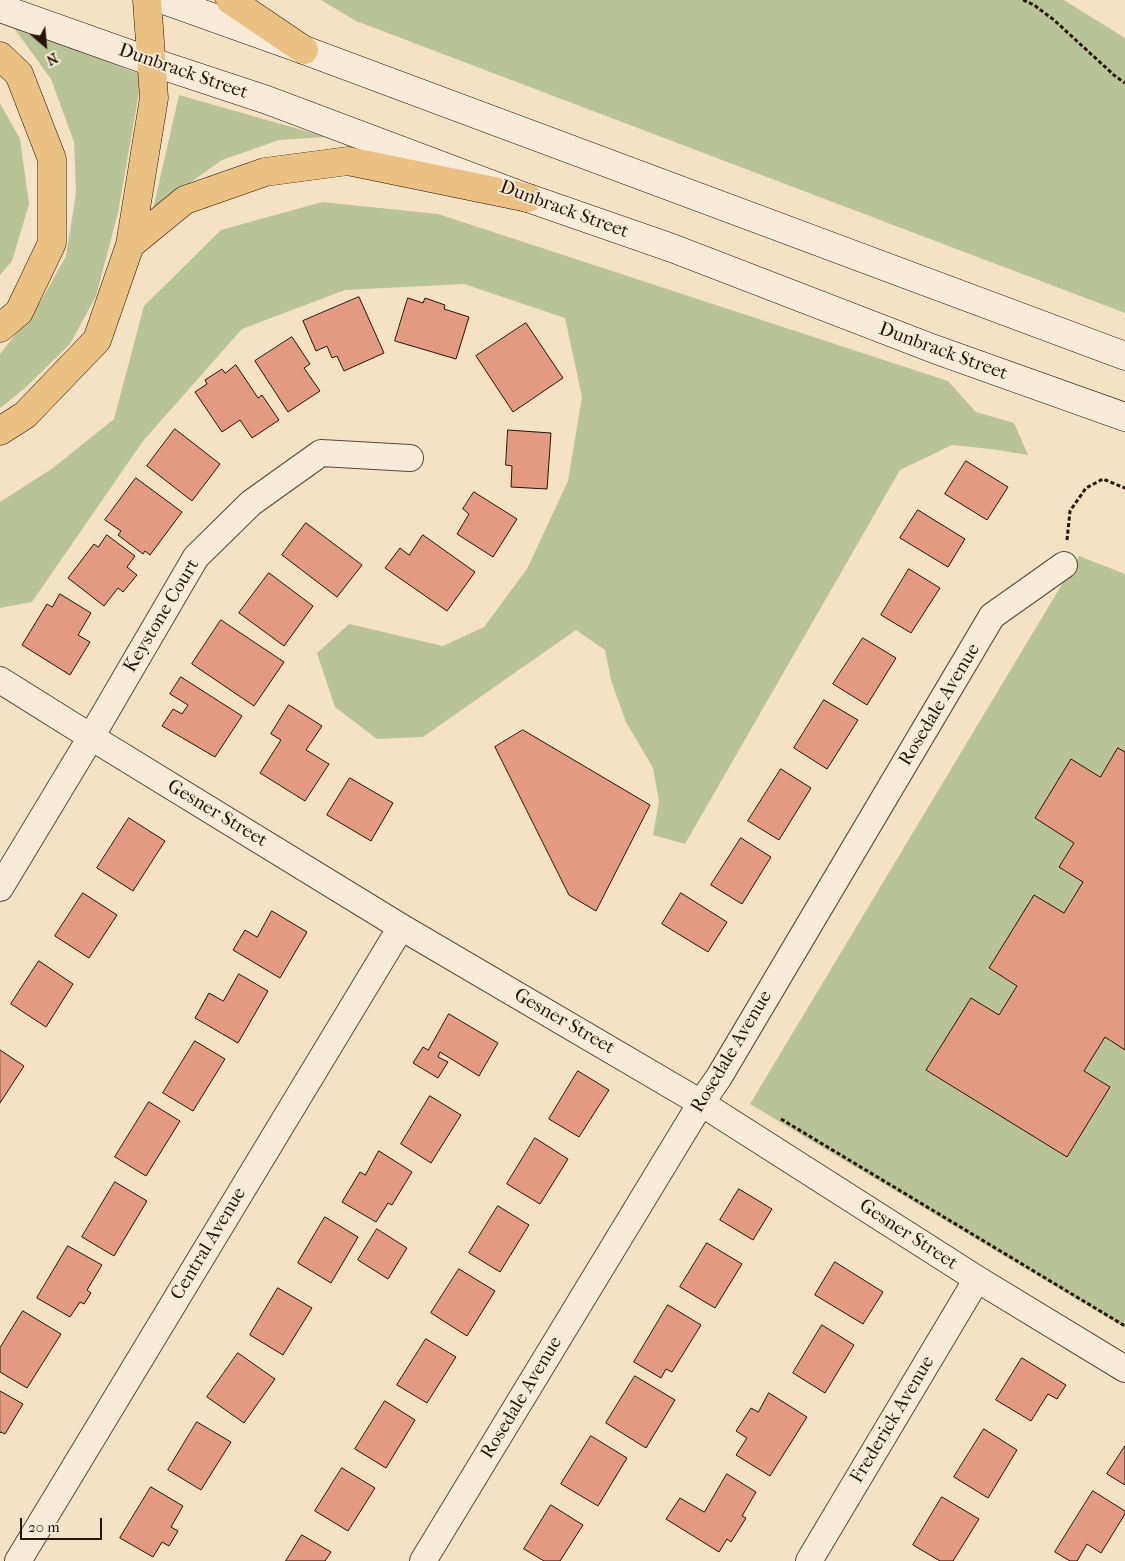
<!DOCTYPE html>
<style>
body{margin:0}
#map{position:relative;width:1125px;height:1561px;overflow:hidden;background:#f5e2c4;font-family:"IM FELL French Canon",serif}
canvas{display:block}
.north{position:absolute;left:20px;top:20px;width:50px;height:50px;-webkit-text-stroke:4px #f8ecd9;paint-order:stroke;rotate:153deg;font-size:14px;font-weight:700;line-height:20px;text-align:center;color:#281202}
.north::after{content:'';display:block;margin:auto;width:18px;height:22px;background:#281202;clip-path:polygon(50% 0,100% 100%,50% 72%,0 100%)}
.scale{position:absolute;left:20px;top:1518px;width:82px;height:22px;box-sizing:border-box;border:2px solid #281202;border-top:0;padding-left:6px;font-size:15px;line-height:18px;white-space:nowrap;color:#281202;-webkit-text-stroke:4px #f8ecd9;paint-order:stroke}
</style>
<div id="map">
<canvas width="1125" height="1561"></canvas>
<div class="north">N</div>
<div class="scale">20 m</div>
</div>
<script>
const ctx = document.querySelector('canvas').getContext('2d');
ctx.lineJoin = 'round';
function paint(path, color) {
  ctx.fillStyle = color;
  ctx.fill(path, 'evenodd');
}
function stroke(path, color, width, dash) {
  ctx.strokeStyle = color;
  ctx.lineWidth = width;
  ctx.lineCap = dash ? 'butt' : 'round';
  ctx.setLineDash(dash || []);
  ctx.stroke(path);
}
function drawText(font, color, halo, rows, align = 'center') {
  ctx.font = font + ' "IM FELL French Canon",serif';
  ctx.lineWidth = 4;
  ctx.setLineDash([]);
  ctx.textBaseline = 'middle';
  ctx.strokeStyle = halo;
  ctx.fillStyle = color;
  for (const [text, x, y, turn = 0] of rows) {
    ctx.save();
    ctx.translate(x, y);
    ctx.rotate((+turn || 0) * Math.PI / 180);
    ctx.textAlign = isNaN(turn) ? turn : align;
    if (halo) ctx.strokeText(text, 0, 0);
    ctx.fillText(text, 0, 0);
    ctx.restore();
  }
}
paint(new Path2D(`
 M321,0h743l61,38v275l-769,-292z
 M11,24l131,51 -24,138 -22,83 -26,48 -46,45 -24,19v-54l40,-51 26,-47 10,-63 -2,-51 -23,-63z
 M179,95l148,42 -48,3 -57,20 -45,32 -26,26z
 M0,103l20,36 9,65 -17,57 -12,14z
 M322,202l116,12 510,167 28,31 38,11 14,32 -37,-6 -39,-4 -52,25 -215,374 -32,-9 6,-34 -6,-33 -27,-46 -15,-42 -6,-30 -29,-20 -153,107 -46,2 -42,-32 -18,-54 32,-29 94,22 41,-19 43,-58 41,-88 14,-84 -17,-79 -101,-34 -119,6 -103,39 -99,112 -111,161 -32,6v-106l53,-34 61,-49 30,-113 77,-76z
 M1079,556l46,18v754l-375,-224z`), '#b8c497');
const building = new Path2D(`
 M359,297l25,56 -40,18 -7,-15 -5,2 -5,-12 -11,5 -13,-30z
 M408,298l15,5 2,-5 20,7 -1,4 25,8 -13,42 -61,-18z
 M526,323l37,55 -50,34 -37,-56z
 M292,337l18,27 -6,4 16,23 -32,21 -33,-51z
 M236,365l22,33 4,-3 17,25 -27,18 -12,-18 -18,12 -27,-40 12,-8 -2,-4 17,-11 3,4z
 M175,429l45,35 -28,37 -45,-35z
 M508,430l43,3 -4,56 -36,-2 1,-21 -6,-1z
 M966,461l42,26 -21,33 -42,-26z
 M136,478l46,34 -32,43 -5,-4 -2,3 -25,-19 3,-4 -16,-11z
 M474,492l43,27 -24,38 -36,-23 12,-20 -6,-5z
 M918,510l47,29 -17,28 -48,-29z
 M306,523l56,42 -25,32 -55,-42z
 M107,535l28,21 -8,11 10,8 -14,17 -5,-4 -14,18 -36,-28 26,-34 4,3z
 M423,535l52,37 -28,39 -62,-43 15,-20 9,7z
 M909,569l31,19 -29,45 -30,-18z
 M269,573l44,33 -29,40 -45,-33z
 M60,594l31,19 -13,22 12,7 -20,33 -48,-30 25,-41 5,3z
 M221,620l63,42 -30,44 -62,-42z
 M863,638l33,20 -29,47 -34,-21z
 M181,677l61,39 -27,41 -53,-31 11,-17 9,5 6,-9 -18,-11z
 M824,700l34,20 -31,49 -33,-21z
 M289,705l33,21 -16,24 23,14 -24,37 -45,-28 21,-33 -10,-6z
 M523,730l127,75 -54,106 -27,-16 -74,-148z
 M1118,748l7,4v298l-20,-13 -21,34 26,16 -43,70 -141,-87 45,-72 28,17 18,-29 -28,-18 45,-73 30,18 19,-31 -24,-15 15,-24 -39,-25 36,-59 29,18z
 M781,769l30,19 -32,52 -31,-19z
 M350,778l43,25 -22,38 -44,-26z
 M129,818l36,23 -32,50 -36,-23z
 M741,838l30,19 -29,47 -31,-19z
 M83,893l34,22 -28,43 -34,-22z
 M681,893l46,29 -19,30 -46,-28z
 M272,911l35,21 -27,46 -47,-28 12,-20 12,7z
 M39,961l34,23 -27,43 -35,-23z
 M239,974l29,17 -30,52 -43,-25 14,-25 14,8z
 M449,1014l49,29 -19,33 -39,-24 -2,5 10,5 -10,16 -25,-15 10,-16 5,3z
 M195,1041l30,18 -32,52 -30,-18z
 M0,1050l24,16 -24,37z
 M578,1071l31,19 -30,47 -30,-18z
 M430,1096l31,19 -30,48 -30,-19z
 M149,1102l31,19 -34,55 -31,-19z
 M535,1138l33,21 -28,45 -33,-20z
 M379,1151l33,21 -20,33 -4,-2 -12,19 -34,-20 18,-30 5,3z
 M115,1182l32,19 -33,55 -32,-19z
 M739,1189l33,20 -19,31 -33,-20z
 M498,1206l31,19 -29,47 -31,-19z
 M325,1217l33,20 -27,46 -33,-20z
 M377,1229l30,19 -19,31 -30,-19z
 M707,1243l35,21 -27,44 -35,-21z
 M68,1246l34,19 -15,25 4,3 -7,11 -4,-2 -10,15 -33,-19z
 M835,1262l48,30 -20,32 -48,-29z
 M459,1269l36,22 -28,45 -36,-23z
 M278,1288l34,20 -29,47 -33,-20z
 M668,1305l33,20 -29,47 -6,-3 -5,9 -27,-16z
 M23,1311l38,23 -34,54 -27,-16v-24z
 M822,1325l32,20 -29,48 -32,-20z
 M426,1339l30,18 -29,46 -30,-18z
 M238,1353l37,26 -31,44 -37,-26z
 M1022,1358l44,27 -9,14 -9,-5 -17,27 -35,-21z
 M635,1376l40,24 -29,48 -40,-25z
 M0,1391l23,13 -18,30 -4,-2 -1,1z
 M769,1393l38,24 -37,59 -34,-21 11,-17 -11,-7 15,-23 7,4z
 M385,1401l30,19 -29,48 -31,-19z
 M197,1422l34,20 -30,48 -33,-20z
 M984,1429l33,21 -29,48 -34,-21z
 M591,1436l36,22 -29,48 -37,-22z
 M1125,1446v39l-18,-11z
 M342,1468l33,20 -27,43 -33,-20z
 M727,1474l29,18 -14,24 4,2 -15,24 -4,-3 -8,13 -53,-33 14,-21 24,14z
 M151,1487l32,19 -12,21 7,4 -9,15 -7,-4 -9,15 -33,-19z
 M1093,1491l32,20v3l-24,39 -14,-9 -10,17h-7l-15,-9z
 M942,1497l37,22 -26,42h-13l-27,-16z
 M551,1505l32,20 -23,36h-16l-20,-12z
 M302,1535l29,17 -6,9h-39z`);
paint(building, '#e29b82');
stroke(building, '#281202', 1);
const minor = new Path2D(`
 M0,680l91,57 310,190 300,176 276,176 148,90
 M0,888l91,-151 105,-180 55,-54 70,-50 89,5
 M18,1561l383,-634
 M423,1561l278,-458 18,-26 273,-461 72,-51
 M809,1561l168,-282`);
const secondary = new Path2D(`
 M164,0l140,50 821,306
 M0,8l152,54 115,38 261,98 144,50 262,101 191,68`);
const motorway = new Path2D(`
 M230,0l74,50
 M0,56l19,18 33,85v84l-33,69 -19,16
 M130,245l55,-45 80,-28 83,-11 180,37
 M0,431l25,-16 72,-75 33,-95 24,-147 -7,-98`);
stroke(minor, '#5b4632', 28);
stroke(secondary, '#281202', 29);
stroke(motorway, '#281202', 29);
stroke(new Path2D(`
 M1023,0l11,5 20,15 61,56 10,7
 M1067,540l3,-29 16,-23 17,-9 22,9
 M781,1119l344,207`), '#281202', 3, [4, 2.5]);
stroke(minor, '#f8ecd9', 26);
stroke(secondary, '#f8ecd9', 28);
stroke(motorway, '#eac182', 28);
drawText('19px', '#281202', '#f8ecd9', [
 ["Dunbrack Street",183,72,19],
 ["Dunbrack Street",564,210,20],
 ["Dunbrack Street",943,352,20],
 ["Keystone Court",162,616,-59],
 ["Rosedale Avenue",940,705,-59],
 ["Gesner Street",217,814,31],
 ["Gesner Street",564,1022,30],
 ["Rosedale Avenue",732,1052,-59],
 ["Gesner Street",908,1235,33],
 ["Central Avenue",209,1244,-59],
 ["Rosedale Avenue",522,1398,-59],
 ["Frederick Avenue",893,1420,-59]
]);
</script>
